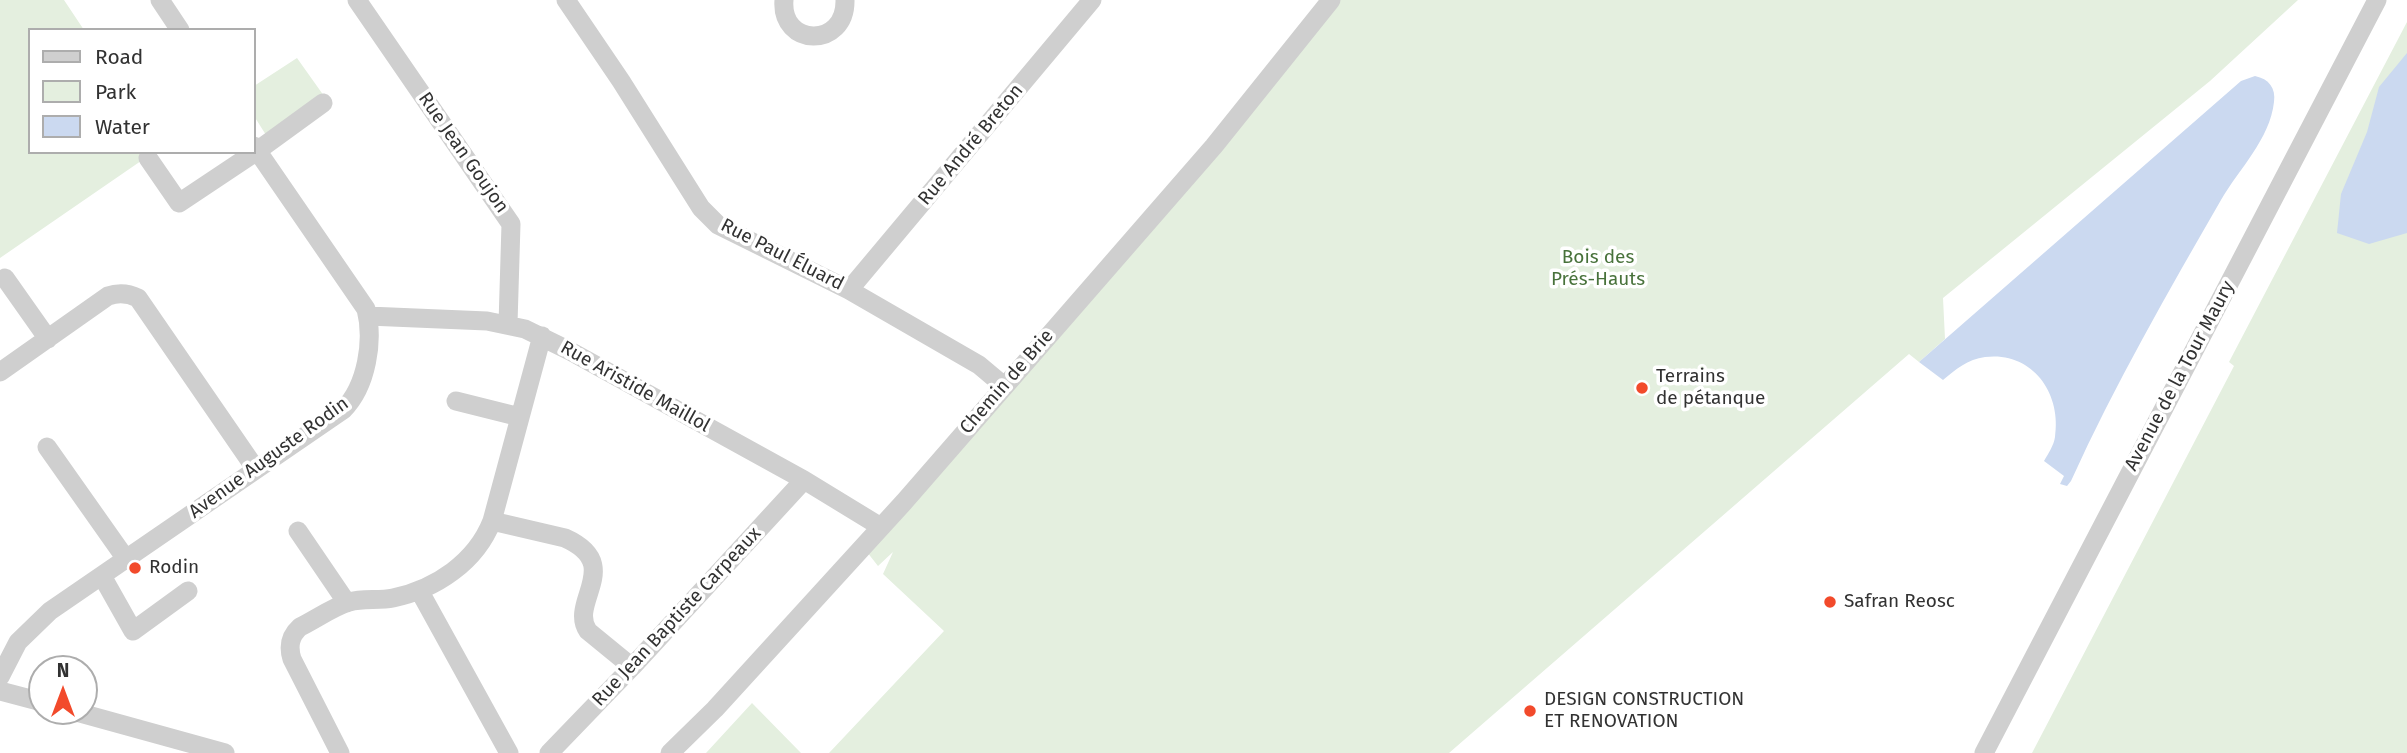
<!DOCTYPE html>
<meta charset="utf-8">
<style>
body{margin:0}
#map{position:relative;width:2407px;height:753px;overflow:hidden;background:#fff;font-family:"Fira Sans",sans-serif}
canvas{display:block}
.legend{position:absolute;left:28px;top:28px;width:228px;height:126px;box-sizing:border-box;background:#fff;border:2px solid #adadad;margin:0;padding:9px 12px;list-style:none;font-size:21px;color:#323232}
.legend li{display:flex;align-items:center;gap:14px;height:35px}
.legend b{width:35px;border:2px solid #adadad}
.north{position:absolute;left:28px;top:655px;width:70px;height:70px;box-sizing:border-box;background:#fff;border:2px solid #adadad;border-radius:50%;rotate:0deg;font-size:19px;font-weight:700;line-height:28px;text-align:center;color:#323232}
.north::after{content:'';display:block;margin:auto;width:24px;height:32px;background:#f24a2b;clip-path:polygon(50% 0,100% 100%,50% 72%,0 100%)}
</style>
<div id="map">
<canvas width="2407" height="753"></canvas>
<ul class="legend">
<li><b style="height:9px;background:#cfcfcf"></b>Road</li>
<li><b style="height:19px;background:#e4efdf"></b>Park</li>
<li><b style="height:19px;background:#cbd9f0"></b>Water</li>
</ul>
<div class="north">N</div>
</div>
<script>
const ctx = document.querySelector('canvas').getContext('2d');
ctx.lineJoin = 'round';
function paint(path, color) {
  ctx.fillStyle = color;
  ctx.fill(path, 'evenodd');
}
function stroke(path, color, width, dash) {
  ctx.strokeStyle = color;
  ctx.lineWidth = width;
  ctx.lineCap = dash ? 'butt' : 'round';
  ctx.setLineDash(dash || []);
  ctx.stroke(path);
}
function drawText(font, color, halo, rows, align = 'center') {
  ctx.font = font + ' "Fira Sans",sans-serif';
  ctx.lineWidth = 7;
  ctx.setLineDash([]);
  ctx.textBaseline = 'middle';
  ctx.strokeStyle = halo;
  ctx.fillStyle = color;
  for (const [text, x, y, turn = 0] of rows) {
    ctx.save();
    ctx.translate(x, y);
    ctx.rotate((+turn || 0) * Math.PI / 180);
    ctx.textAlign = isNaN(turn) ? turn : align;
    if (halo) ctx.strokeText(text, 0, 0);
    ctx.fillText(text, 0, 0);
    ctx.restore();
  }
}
paint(new Path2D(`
 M0,0h64l20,30h-54v122h124l-154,106z
 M1331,0h967l-88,81 -267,217 2,41 -26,23 -10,-8 -460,399h-620l115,-122 -61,-57 10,-22 -15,14 -11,-14z
 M2407,22v731h-375l202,-387 -5,-4z
 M297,58l27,38 -58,39 -12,-19v-30z
 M752,703l49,50h-95z`), '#e4efdf');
paint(new Path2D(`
 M2407,53v180l-38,11 -32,-11 4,-39 26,-62 12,-45z
 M2255,76c14,3 21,12 19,26 -4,37 -35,67 -53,98 -53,92 -106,184 -150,281l-4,5 -7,-2 4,-8 -20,-15c4,-7 10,-16 11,-24 7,-44 -23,-86 -70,-80 -17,2 -30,13 -42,23l-24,-18 322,-281z`), '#cbd9f0');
stroke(new Path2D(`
 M160,0l20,30
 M357,0l154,224 -3,100
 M566,0l55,81 80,127 17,17 131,65 130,75 25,21
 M784,0c-4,47 62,49 61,0
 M148,158l31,45 78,-52 66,-48
 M5,278l43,61
 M849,290l243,-290
 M368,316l119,5 38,8 45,22 234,129 77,47
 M0,372l108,-76c11,-4 20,-3 30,2l117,170
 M456,401l64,16
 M47,447l79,112
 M492,521l73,17c60,27 3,64 23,93l44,36
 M298,531l49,72
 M102,576l31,55 55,-40
 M419,590l90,163
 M0,677l18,-35 32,-31 293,-201c24,-24 31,-70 23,-101l-112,-163
 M0,691l42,11
 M73,711l152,42
 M340,753l-48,-94c-4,-13 -2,-23 8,-32 16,-8 33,-20 49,-25 14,-4 30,-1 44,-4 43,-9 83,-36 99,-77l50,-185
 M549,753l83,-86 172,-187
 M670,753l45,-44 189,-207 310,-356 117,-146
 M1984,753l393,-753`), '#cfcfcf', 19);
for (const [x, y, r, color] of [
 [1642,388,7,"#f24a2b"],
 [135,568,7,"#f24a2b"],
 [1830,602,7,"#f24a2b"],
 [1530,711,7,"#f24a2b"]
]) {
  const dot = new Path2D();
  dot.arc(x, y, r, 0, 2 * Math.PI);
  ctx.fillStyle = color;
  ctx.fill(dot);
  stroke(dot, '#fff', 2.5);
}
drawText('19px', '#323232', '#fff', [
 ["Rue André Breton",971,145,-50],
 ["Rue Jean Goujon",463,153,55],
 ["Rue Paul Éluard",782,255,27],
 ["Avenue de la Tour Maury",2180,376,-62],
 ["Chemin de Brie",1007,382,-49],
 ["Rue Aristide Maillol",635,387,29],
 ["Avenue Auguste Rodin",269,458,-36],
 ["Rue Jean Baptiste Carpeaux",677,617,-47]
]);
drawText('19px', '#48723b', '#fff', [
 ["Bois des",1598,258],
 ["Prés-Hauts",1598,280]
]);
drawText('19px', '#323232', '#fff', [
 ["Terrains",1656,377],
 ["de pétanque",1656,399],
 ["Rodin",149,568],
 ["Safran Reosc",1844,602],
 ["DESIGN CONSTRUCTION",1544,700],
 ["ET RENOVATION",1544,722]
], 'left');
</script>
